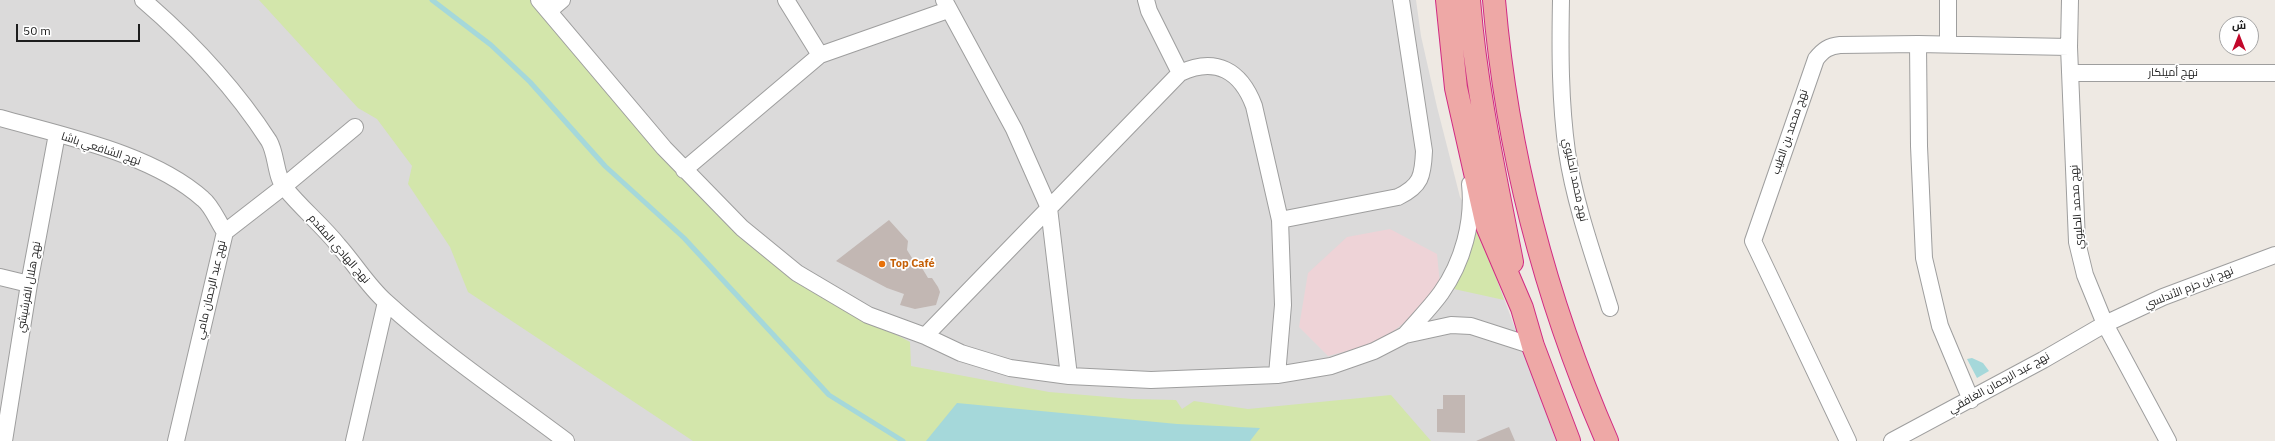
<!DOCTYPE html>
<meta charset="utf-8">
<style>
body{margin:0}
#map{position:relative;width:2275px;height:441px;overflow:hidden;background:#eee9e3;font-family:"IBM Plex Sans",Cairo,sans-serif}
canvas{display:block}
.north{position:absolute;left:2219px;top:16px;width:40px;height:40px;box-sizing:border-box;background:#fff;border:1px solid #a5a5a5;border-radius:50%;rotate:0deg;font-size:11px;font-weight:700;line-height:16px;text-align:center;color:#1d1d1d}
.north::after{content:'';display:block;margin:auto;width:14px;height:18px;background:#c2082b;clip-path:polygon(50% 0,100% 100%,50% 72%,0 100%)}
.scale{position:absolute;left:16px;top:24px;width:124px;height:18px;box-sizing:border-box;border:2px solid #1d1d1d;border-top:0;padding-left:5px;font-size:12px;line-height:14px;white-space:nowrap;color:#1d1d1d;-webkit-text-stroke:3px #fff;paint-order:stroke}
</style>
<div id="map">
<canvas width="2275" height="441"></canvas>
<div class="north">ش</div>
<div class="scale">50 m</div>
</div>
<script>
const ctx = document.querySelector('canvas').getContext('2d');
ctx.lineJoin = 'round';
function paint(path, color) {
  ctx.fillStyle = color;
  ctx.fill(path, 'evenodd');
}
function stroke(path, color, width, dash) {
  ctx.strokeStyle = color;
  ctx.lineWidth = width;
  ctx.lineCap = dash ? 'butt' : 'round';
  ctx.setLineDash(dash || []);
  ctx.stroke(path);
}
function drawText(font, color, halo, rows, align = 'center') {
  ctx.font = font + ' "IBM Plex Sans",Cairo,sans-serif';
  ctx.lineWidth = 3.5;
  ctx.setLineDash([]);
  ctx.textBaseline = 'middle';
  ctx.strokeStyle = halo;
  ctx.fillStyle = color;
  for (const [text, x, y, turn = 0] of rows) {
    ctx.save();
    ctx.translate(x, y);
    ctx.rotate((+turn || 0) * Math.PI / 180);
    ctx.textAlign = isNaN(turn) ? turn : align;
    if (halo) ctx.strokeText(text, 0, 0);
    ctx.fillText(text, 0, 0);
    ctx.restore();
  }
}
paint(new Path2D(`
 M0,0h1416l5,36 16,71 23,90 18,30 78,214h-1556z`), '#dbdada');
paint(new Path2D(`
 M1390,229l47,25 3,30 -27,32 -35,27 -50,13 -29,-29 9,-54 39,-36z`), '#eed3d7');
paint(new Path2D(`
 M259,0h273l134,162 65,67 64,52 115,61 1,24 138,26 83,7 44,1 6,9 12,-8 54,8 143,-14 40,46h-738l-225,-149 -18,-45 -42,-63 4,-18 -35,-47 -19,-11z
 M1478,227l26,73 -50,-11z`), '#d3e6ab');
paint(new Path2D(`
 M1972,358l11,5 6,8 -12,7 -10,-19z
 M957,403l220,21 83,4 -10,13h-324z`), '#a5d8da');
stroke(new Path2D(`
 M432,0l59,45 39,37 75,84 79,72 145,157 74,46`), '#a5d8da', 5);
paint(new Path2D(`
 M889,220l19,21 -1,9 5,8 10,10 6,10h4l6,9 2,5 -4,13 -21,4 -15,-4 4,-11 -17,-6 -51,-27z
 M1443,395h22v38l-28,-1v-23h6z
 M1509,427l6,14h-39l23,-10z`), '#c2b7b3');
const minor = new Path2D(`
 M143,0c49,42 91,87 126,141 8,14 6,35 16,47 16,20 37,37 53,57 17,19 29,40 48,57 56,51 120,94 180,139
 M539,0l125,148 78,80 55,45 71,42 57,21 36,17 49,15 59,8 82,4 126,-5 54,-9 43,-15 31,-16 46,-10 20,1 62,20
 M786,0l34,55
 M944,0l70,129 35,79 20,168
 M1146,0l3,11 31,62
 M1561,0c-1,51 -1,101 6,152 8,53 27,105 43,156
 M1948,0v44
 M2070,0l-1,47 8,195 8,33 20,49 63,117
 M549,11l13,-11
 M1918,44l1,102 5,112 16,68 31,74
 M2070,73h205
 M0,118c64,18 153,36 203,81 9,7 15,23 22,33
 M684,170l136,-115 128,-45
 M1280,220l118,-23c23,-11 25,-21 26,-46l-23,-151
 M0,277l29,7
 M1405,335c12,-14 26,-28 36,-42 22,-31 33,-72 29,-109
 M925,336l255,-263c36,-17 61,-2 74,33l26,114 3,85 -6,70
 M4,441l25,-157 28,-150
 M176,441l49,-209 58,-45 72,-60
 M354,441l32,-139
 M1848,441l-95,-200 63,-182c7,-9 13,-13 24,-14l78,-1 151,3
 M1892,441l151,-81 62,-36 58,-27 112,-42`);
const trunk = new Path2D(`
 M1447,0l9,88 31,138 35,82 11,38 36,95
 M1469,0c7,88 26,175 43,262
 M1494,0c13,152 52,301 113,441`);
stroke(minor, '#9e9e9e', 18);
stroke(trunk, '#d12b83', 24);
stroke(minor, '#fff', 16);
stroke(trunk, '#eea8a6', 22);
for (const [x, y, r, color] of [
 [882,264,4,"#e8710a"]
]) {
  const dot = new Path2D();
  dot.arc(x, y, r, 0, 2 * Math.PI);
  ctx.fillStyle = color;
  ctx.fill(dot);
  stroke(dot, '#fff', 1.5);
}
drawText('11px', '#1d1d1d', '#fff', [
 ["نهج أميلكار",2173,73],
 ["نهج محمد بن الطيب",1790,132,-71],
 ["نهج الشافعي باشا",101,149,18],
 ["نهج محمد الحليوي",1575,180,78],
 ["نهج محمد الحليوي",2077,207,-94],
 ["نهج الهادي المقدم",339,249,49],
 ["نهج هلال الفرشيشي",29,287,-80],
 ["نهج ابن حزم الأندلسي",2189,288,-22],
 ["نهج عبد الرحمان مامي",211,290,-77],
 ["نهج عبد الرحمان الغافقي",1999,383,-29]
]);
drawText('bold 11px', '#c56008', '#fff', [
 ["Top Café",890,264]
], 'left');
</script>
